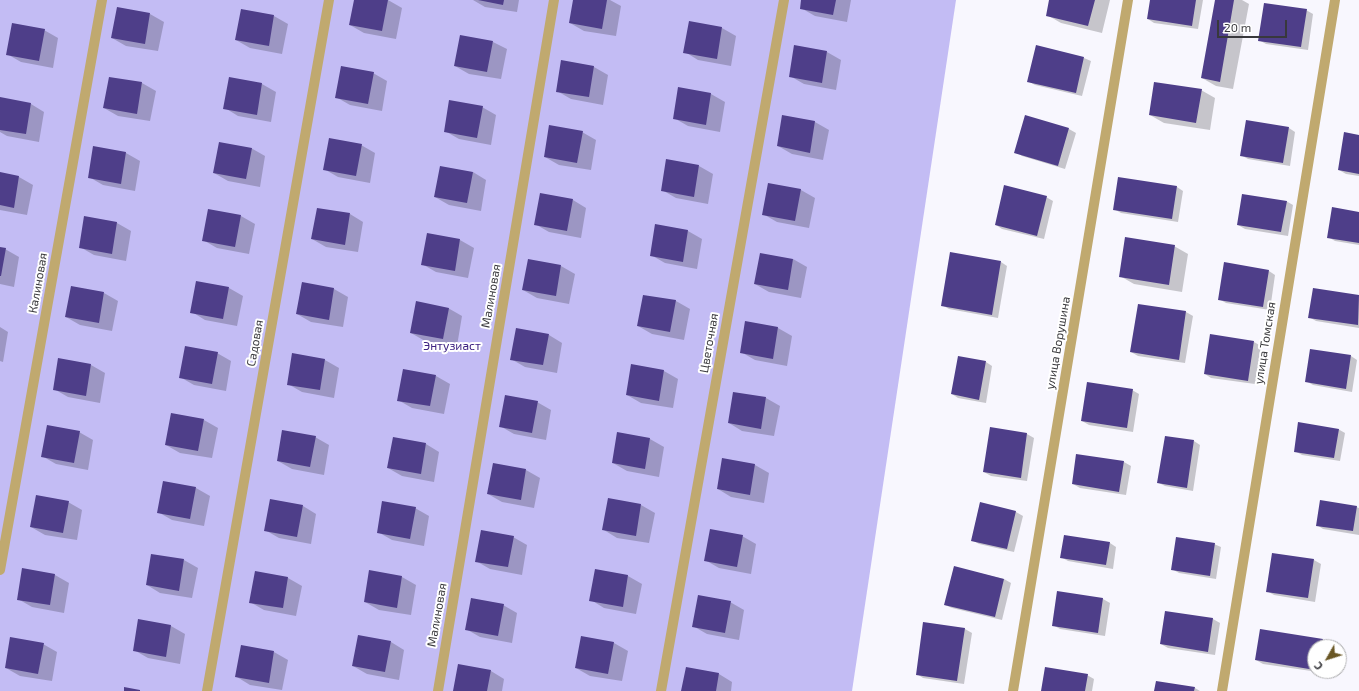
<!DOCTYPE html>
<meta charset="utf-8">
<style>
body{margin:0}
#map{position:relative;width:1359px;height:691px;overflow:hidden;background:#f8f7fe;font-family:"Exo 2",sans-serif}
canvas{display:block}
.north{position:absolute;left:1307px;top:639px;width:40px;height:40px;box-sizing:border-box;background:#fff;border:1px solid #afafb1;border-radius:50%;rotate:231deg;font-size:11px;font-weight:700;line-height:16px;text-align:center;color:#38383c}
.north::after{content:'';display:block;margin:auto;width:14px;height:18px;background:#695624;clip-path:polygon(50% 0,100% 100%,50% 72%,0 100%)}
.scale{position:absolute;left:1217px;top:20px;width:70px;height:18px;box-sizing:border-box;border:2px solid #38383c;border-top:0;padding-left:5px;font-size:12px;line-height:14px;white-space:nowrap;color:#38383c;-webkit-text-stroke:3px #fff;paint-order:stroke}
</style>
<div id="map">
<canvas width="1359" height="691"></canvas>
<div class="north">С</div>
<div class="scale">20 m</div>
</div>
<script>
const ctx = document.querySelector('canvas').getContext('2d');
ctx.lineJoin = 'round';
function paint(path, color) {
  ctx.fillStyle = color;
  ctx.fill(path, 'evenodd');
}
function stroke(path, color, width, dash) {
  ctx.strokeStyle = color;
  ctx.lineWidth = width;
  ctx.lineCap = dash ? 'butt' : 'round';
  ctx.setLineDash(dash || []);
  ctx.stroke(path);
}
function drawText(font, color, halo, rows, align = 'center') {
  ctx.font = font + ' "Exo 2",sans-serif';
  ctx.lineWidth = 4;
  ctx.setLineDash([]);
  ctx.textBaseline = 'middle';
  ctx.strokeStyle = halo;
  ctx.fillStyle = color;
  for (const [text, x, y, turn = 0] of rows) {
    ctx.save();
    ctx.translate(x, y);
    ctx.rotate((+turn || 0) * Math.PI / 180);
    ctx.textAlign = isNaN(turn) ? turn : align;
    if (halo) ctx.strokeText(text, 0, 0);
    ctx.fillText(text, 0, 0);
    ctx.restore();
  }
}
paint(new Path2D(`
 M0,0h956l-104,691h-852z`), '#c3bcf4');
paint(new Path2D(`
 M355,0h33l14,8 -6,31 -32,-6 -14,-8z
 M473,0h46l-2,12 -32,-5z
 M574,0h36l11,6 -5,30 -32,-5 -14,-8z
 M802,0h49l-4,22 -32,-6 -14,-8z
 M1050,0h60l-8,33 -41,-10 -14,-8z
 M1151,0h52l-5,29 -44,-6 -6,-4z
 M1216,0h26l7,4 -16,85 -17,-3 -14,-8z
 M1306,10l7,4 -5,36 -42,-6 -7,-4z
 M150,14l14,8 -6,29 -32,-5 -14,-8z
 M274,16l14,8 -6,30 -32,-6 -14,-8z
 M690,22l32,6 14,8 -5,30 -33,-6 -13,-8z
 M44,30l14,8 -5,30 -32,-6 -14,-8z
 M493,42l14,7 -6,30 -32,-5 -14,-8z
 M795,47l32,5 14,8 -5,30 -32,-6 -14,-8z
 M1084,58l7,3 -9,35 -47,-11 -7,-4z
 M562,61l32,6 14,8 -5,30 -32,-6 -14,-8z
 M373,73l14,8 -5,30 -32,-6 -14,-8z
 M110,78l32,5 14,8 -6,30 -32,-5 -14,-8z
 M230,79l32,5 14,8 -5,30 -33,-6 -13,-8z
 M679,88l32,6 14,8 -5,30 -32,-6 -14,-8z
 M1201,90l14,8 -5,32 -46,-7 -14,-8z
 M0,98l31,6 13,8 -5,30 -32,-6 -7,-4z
 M482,107l14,8 -5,30 -32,-6 -14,-8z
 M783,116l32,6 14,8 -6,30 -31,-6 -14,-8z
 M1026,116l43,13 7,4 -11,36 -43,-13 -6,-4z
 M1289,128l6,4 -5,34 -42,-7 -7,-4z
 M582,132l14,8 -5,30 -32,-5 -14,-8z
 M1359,136v40l-13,-2 -7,-4z
 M361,145l14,8 -5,30 -32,-6 -14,-8z
 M94,148l32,5 14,8 -5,30 -32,-6 -14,-8z
 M251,148l14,8 -5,31 -32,-6 -14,-8z
 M699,166l14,8 -5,30 -32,-6 -14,-8z
 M473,172l13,8 -5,31 -32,-6 -14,-8z
 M0,173l19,4 14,8 -6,30 -27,-5z
 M769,184l32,6 14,8 -6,30 -32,-6 -14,-8z
 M1177,187l6,4 -5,31 -57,-9 -7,-4z
 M1046,197l7,4 -9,38 -42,-10 -6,-4z
 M573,200l13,8 -5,30 -32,-6 -14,-8z
 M1286,201l7,4 -5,31 -43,-7 -7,-4z
 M1359,213v32l-24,-4 -7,-4z
 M350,214l13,8 -5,30 -32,-5 -14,-8z
 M241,216l14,8 -6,30 -32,-6 -14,-8z
 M85,217l32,6 14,8 -5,30 -32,-6 -14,-8z
 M656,225l32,6 14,8 -5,30 -32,-6 -14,-8z
 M460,240l14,8 -6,30 -32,-6 -14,-8z
 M1174,246l14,8 -6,38 -48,-8 -14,-8z
 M0,248l5,1 14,8 -5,30 -14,-3z
 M793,259l14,8 -6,31 -32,-6 -14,-8z
 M1001,262l6,4 -9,52 -49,-9 -7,-4z
 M561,266l14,8 -6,30 -32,-6 -14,-8z
 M1269,271l6,4 -5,35 -44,-7 -7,-4z
 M302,283l32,6 14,8 -5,30 -32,-5 -14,-8z
 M229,288l14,8 -6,30 -32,-6 -13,-8z
 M1314,289l45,7v32l-43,-7 -7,-4z
 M104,293l14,8 -6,30 -32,-6 -14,-8z
 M644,296l32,5 14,8 -6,31 -32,-6 -14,-8z
 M1139,305l47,7 7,4 -8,47 -47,-7 -7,-4z
 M448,308l14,8 -5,30 -32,-5 -14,-8z
 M746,322l32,6 14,8 -5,30 -32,-6 -14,-8z
 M0,327l8,5 -5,30 -3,-1z
 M549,335l13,8 -5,30 -32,-6 -14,-8z
 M1254,342l7,4 -6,38 -44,-6 -6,-4z
 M217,353l14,8 -5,30 -32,-6 -14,-8z
 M293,354l32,6 14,8 -5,30 -32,-6 -14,-8z
 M1351,356l6,4 -5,32 -39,-7 -7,-4z
 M59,359l32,6 14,8 -5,30 -32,-6 -14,-8z
 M986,362l6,4 -6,37 -28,-5 -6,-4z
 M632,365l32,6 14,8 -5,29 -32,-5 -14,-8z
 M436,376l14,8 -6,30 -32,-6 -14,-8z
 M1132,390l7,4 -6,38 -44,-7 -7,-4z
 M766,398l14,8 -6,30 -32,-5 -13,-8z
 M537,402l14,8 -5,30 -32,-6 -14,-8z
 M204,420l14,8 -6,30 -32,-5 -14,-8z
 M991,428l36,6 7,4 -7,43 -36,-5 -7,-4z
 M1338,429l7,4 -5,28 -38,-6 -7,-4z
 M79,432l14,8 -5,30 -32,-6 -14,-8z
 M618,433l32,6 14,8 -5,30 -32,-6 -14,-8z
 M315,437l14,8 -5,30 -32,-6 -14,-8z
 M1194,441l6,4 -7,46 -28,-5 -6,-3z
 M426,444l13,8 -5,30 -32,-6 -14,-8z
 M1077,455l47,7 7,4 -5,29 -46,-7 -7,-4z
 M723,459l32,6 14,8 -5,30 -33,-6 -13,-8z
 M526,470l14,8 -6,30 -32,-6 -14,-8z
 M196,488l14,8 -6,30 -32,-6 -14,-8z
 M609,500l32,5 14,8 -6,30 -32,-5 -13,-8z
 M68,502l14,8 -5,30 -32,-5 -14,-8z
 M980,503l36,9 7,4 -9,36 -35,-8 -7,-4z
 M303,506l13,8 -5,30 -32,-6 -14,-8z
 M1356,507l3,1v27l-36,-6 -6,-4z
 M415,508l14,8 -5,30 -32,-6 -14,-8z
 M742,536l14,8 -5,30 -32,-6 -14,-8z
 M513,537l14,8 -5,30 -32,-6 -14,-8z
 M1110,543l6,4 -3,22 -45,-8 -7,-4z
 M1214,544l7,3 -5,32 -37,-6 -7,-4z
 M1273,554l41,6 7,4 -6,38 -41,-7 -7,-4z
 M184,560l14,8 -6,30 -32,-5 -13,-8z
 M954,567l50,12 7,4 -9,37 -50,-12 -7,-3z
 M23,569l32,6 14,8 -5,30 -32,-6 -14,-8z
 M596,570l32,6 14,8 -6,30 -32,-6 -13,-8z
 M370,571l32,6 14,8 -5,30 -32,-5 -14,-8z
 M256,572l32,6 14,8 -6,30 -32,-6 -14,-8z
 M1058,592l45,7 7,4 -5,33 -45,-7 -7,-4z
 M730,602l14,8 -5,30 -32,-6 -14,-8z
 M503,605l14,8 -5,30 -32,-6 -14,-8z
 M1166,612l47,7 7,4 -5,32 -47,-7 -7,-4z
 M139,620l32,6 14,8 -5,30 -32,-6 -14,-8z
 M924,623l41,6 7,4 -8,51 -41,-6 -6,-4z
 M582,638l32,5 14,8 -6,30 -32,-5 -14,-8z
 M1323,640l6,4v3h-14v24h10v2l-62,-9 -7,-4z
 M391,642l13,8 -5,30 -32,-6 -14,-8z
 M43,644l14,8 -5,29 -32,-5 -14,-8z
 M274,652l14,8 -6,30 -32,-5 -13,-8z
 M491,671l13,8 -2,12h-48z
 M719,674l13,8 -1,9h-49z
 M1087,675l7,4 -2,12h-50z
 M1195,688l5,3h-45z`), '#0003');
paint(new Path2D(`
 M354,0h34l-6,31 -33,-6z
 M478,0h26l-1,5z
 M573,0h34l-5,29 -33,-6z
 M801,0h35l-3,15 -33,-6z
 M1049,0h46l-7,26 -42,-10z
 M1150,0h46l-4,26 -45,-7z
 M1215,0h19l-14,82 -19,-4z
 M1264,3l43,6 -6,38 -43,-6z
 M117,7l33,6 -5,31 -34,-6z
 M241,9l33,6 -5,31 -34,-6z
 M689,21l33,6 -5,32 -34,-6z
 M12,23l33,6 -6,32 -33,-6z
 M460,35l33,6 -6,31 -33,-6z
 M794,45l33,6 -5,32 -33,-6z
 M1036,45l48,12 -8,36 -49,-11z
 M561,60l33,6 -5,31 -33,-5z
 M341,66l33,6 -6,32 -33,-6z
 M109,77l33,5 -5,32 -34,-6z
 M229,77l33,6 -5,32 -34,-6z
 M1154,82l48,7 -6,34 -47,-8z
 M678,87l33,6 -5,32 -33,-6z
 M0,97l31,6 -5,31 -26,-4z
 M449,100l34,6 -6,32 -33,-6z
 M782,115l33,6 -5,32 -33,-7z
 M1025,115l44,13 -11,38 -44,-13z
 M1246,120l43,7 -6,36 -43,-7z
 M549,125l34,6 -6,32 -33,-6z
 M1344,132l15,3v39l-21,-4z
 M329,138l33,6 -6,32 -33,-6z
 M219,142l33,6 -6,31 -33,-6z
 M93,146l33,6 -5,32 -33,-6z
 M666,159l33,6 -5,32 -33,-6z
 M440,166l33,6 -6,31 -33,-6z
 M0,172l19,4 -5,32 -14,-3z
 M1118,177l59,9 -5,33 -59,-9z
 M768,183l33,6 -6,32 -33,-6z
 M1004,185l43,11 -10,40 -42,-11z
 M540,193l33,6 -6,32 -33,-6z
 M1242,194l45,7 -6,31 -44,-7z
 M1332,207l27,5v31l-32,-5z
 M317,208l33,5 -5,32 -34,-6z
 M208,209l33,6 -6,32 -33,-6z
 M84,216l33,6 -5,32 -33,-6z
 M655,224l33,6 -5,32 -33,-6z
 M427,233l33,6 -5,32 -34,-6z
 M1125,237l50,8 -6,40 -50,-8z
 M0,247l6,1 -5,28h-1z
 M950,252l51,9 -9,54 -51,-9z
 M760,253l33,6 -5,31 -34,-6z
 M528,259l33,6 -5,31 -34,-6z
 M1224,262l45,8 -6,37 -45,-7z
 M196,281l33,6 -6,32 -33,-6z
 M302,282l32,6 -5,32 -33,-6z
 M71,286l33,6 -5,31 -34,-6z
 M1313,288l46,7 -1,30 -50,-7z
 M643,295l33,5 -6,32 -33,-6z
 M416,301l33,7 -6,31 -33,-6z
 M1138,304l48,7 -7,49 -49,-8z
 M745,321l33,6 -5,32 -33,-6z
 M516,328l33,6 -6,31 -33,-5z
 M1210,334l44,7 -6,40 -44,-7z
 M185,346l33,6 -6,32 -33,-6z
 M1310,349l41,6 -5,34 -41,-7z
 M292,353l33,6 -5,31 -33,-5z
 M958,356l28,5 -7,39 -28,-6z
 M58,358l33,6 -5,32 -33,-6z
 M631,364l33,6 -5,31 -33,-6z
 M403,369l33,6 -6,31 -33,-5z
 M1087,382l46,7 -6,39 -46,-7z
 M733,392l33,5 -5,32 -33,-6z
 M505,395l33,6 -6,32 -33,-6z
 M171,413l33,6 -6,32 -33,-6z
 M1298,422l41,7 -5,29 -40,-6z
 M47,425l33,6 -6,32 -33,-6z
 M990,427l37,6 -6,45 -38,-6z
 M282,430l34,6 -6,31 -33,-6z
 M617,432l33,6 -5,31 -33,-6z
 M1165,436l29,4 -7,48 -30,-5z
 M393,437l33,6 -5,31 -34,-6z
 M1076,454l48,7 -5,31 -47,-8z
 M722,458l33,6 -5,31 -33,-6z
 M493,463l33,6 -5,31 -34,-6z
 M163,481l33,6 -6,32 -33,-6z
 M36,495l33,6 -6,32 -33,-6z
 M608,498l33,6 -5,32 -34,-6z
 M270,499l33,6 -6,32 -33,-6z
 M1320,500l37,6 -4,25 -37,-5z
 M382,501l34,6 -6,32 -33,-6z
 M980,502l36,9 -9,38 -36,-8z
 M710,529l33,6 -6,32 -33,-6z
 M481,530l33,6 -6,31 -33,-5z
 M1064,535l46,7 -4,23 -46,-7z
 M1176,537l39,6 -5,33 -39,-6z
 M1272,553l42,6 -6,39 -42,-6z
 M151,554l33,5 -5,32 -33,-6z
 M954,566l50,13 -9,38 -51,-12z
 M22,568l33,6 -5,31 -33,-5z
 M595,569l33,6 -5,32 -34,-6z
 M369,570l33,6 -5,32 -33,-6z
 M255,571l33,6 -5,31 -34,-5z
 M1057,591l46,7 -5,35 -46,-7z
 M698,595l33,6 -6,32 -33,-6z
 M471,598l33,6 -6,32 -33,-6z
 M1165,611l48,7 -5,34 -48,-8z
 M138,619l33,6 -5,32 -33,-6z
 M923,622l42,6 -8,53 -41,-6z
 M1260,629l63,10 -1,8h-7v23l-60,-10z
 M358,635l33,6 -6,31 -33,-6z
 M581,636l33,6 -6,32 -33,-6z
 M10,637l34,6 -6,31 -33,-6z
 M241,645l33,6 -5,32 -34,-6z
 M458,664l33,6 -4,21h-34z
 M686,667l33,6 -3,18h-35z
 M1045,667l43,7 -3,17h-44z
 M1156,681l39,6 -1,4h-40z
 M124,687l16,3v1h-16z`), '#4e3e89');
stroke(new Path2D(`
 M0,570l102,-570
 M207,691l122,-691
 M438,691l116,-691
 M661,691l123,-691
 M1013,691l115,-691
 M1222,691l113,-691`), '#c0a96f', 10);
drawText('12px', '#38383c', '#fff', [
 ["Калиновая",38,283,-80],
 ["Малиновая",491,296,-80],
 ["Садовая",255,343,-80],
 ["Цветочная",709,343,-80],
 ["улица Ворушина",1058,343,-80],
 ["улица Томская",1265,343,-81],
 ["Малиновая",437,615,-80]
]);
drawText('12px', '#3e2281', '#fff', [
 ["Энтузиаст",452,346]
]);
</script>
